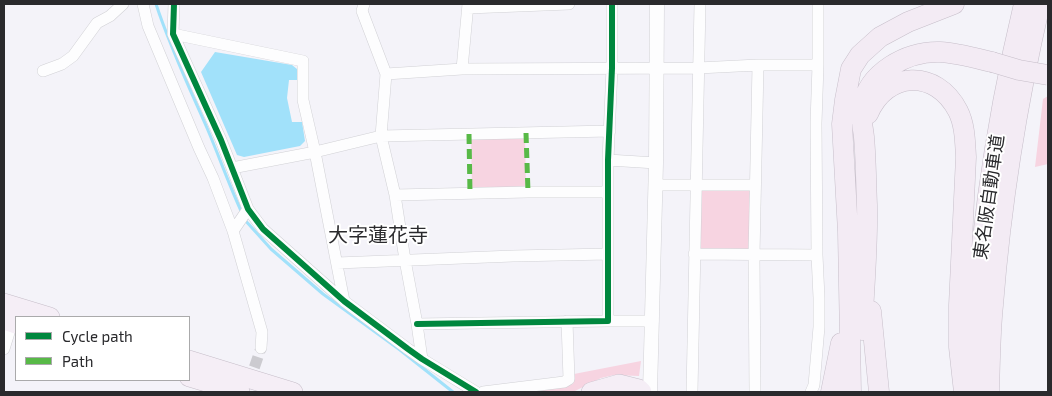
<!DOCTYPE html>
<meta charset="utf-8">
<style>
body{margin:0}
#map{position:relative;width:1052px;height:396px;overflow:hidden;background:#f4f3f9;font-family:"Exo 2",sans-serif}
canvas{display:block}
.frame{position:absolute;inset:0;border:5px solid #2a2a2d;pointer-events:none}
.legend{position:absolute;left:15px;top:316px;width:175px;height:65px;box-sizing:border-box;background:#fff;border:1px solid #aaaaab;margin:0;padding:6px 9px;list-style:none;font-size:15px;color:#2a2a2d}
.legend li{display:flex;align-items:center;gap:10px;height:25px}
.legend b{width:25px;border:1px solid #aaaaab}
</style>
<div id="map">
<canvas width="1052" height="396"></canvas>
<div class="frame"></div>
<ul class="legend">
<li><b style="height:6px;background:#00873e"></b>Cycle path</li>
<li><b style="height:6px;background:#58b947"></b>Path</li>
</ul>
</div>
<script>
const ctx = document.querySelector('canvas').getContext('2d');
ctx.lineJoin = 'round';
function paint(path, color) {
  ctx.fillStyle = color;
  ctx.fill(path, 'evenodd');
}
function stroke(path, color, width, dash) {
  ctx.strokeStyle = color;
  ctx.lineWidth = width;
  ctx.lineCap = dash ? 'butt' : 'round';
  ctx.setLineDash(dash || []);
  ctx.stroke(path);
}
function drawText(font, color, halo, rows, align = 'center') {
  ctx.font = font + ' "Exo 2","Noto Sans JP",sans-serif';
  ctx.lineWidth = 4;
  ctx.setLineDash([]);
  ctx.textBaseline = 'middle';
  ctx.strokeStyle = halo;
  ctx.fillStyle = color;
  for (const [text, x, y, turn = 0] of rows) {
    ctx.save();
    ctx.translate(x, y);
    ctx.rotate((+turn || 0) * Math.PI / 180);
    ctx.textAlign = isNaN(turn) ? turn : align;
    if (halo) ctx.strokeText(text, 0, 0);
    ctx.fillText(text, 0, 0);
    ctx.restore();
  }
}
paint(new Path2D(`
 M1048,96v68l-13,3 8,-68z
 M525,135l1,54 -54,1 -1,-53z
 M699,187h53l-1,62h-52z
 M641,361l-2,15 -25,-1 -13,3 -28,14h-66l66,-8 1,-10z`), '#f7d4e1');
paint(new Path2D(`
 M215,52l77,13 5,4v11h-8l-2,18 5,24h10l3,19 -5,5 -56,11 -7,-2 -36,-83z`), '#a1e1fa');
stroke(new Path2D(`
 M156,4c14,43 33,83 51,124 12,28 22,57 35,85
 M244,219l27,30 52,45 77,56 53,42`), '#a1e1fa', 3);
stroke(new Path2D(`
 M249,383l12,-35`), '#cccbd0', 11, [11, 5.5]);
const minor = new Path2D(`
 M143,4l5,22 51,122 14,30 20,53 29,101 -1,16
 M174,4l-1,30 48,106 27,69 15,20 81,72 64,48 14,10 54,33
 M364,4l-2,7 24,63 -5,62 14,59 10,65 12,64 5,35
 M468,8l101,-4
 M173,34l130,27v39l12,52 29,149
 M462,69l6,-65
 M43,71l19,-7 11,-8 24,-33 13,-7 13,-12
 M386,74l76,-5 236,-1 60,-3h60
 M608,160l48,3
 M232,168l83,-16 66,-16 229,-5
 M656,185h99
 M395,195l133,-3h80
 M233,231l15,-22
 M694,254l123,1
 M337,263l176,-7 95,-2
 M608,321h45
 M417,324l191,-3v-161l4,-92v-64
 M4,349l8,-26
 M483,392l81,-10 5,-3 -2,-58
 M692,392l8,-388
 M755,392l-1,-137 4,-190
 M811,392l3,-7 5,-58v-29l-2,-43 -1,-132 2,-58v-61`);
const tertiary = new Path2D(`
 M650,392l6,-229 1,-159`);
const trunk = new Path2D(`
 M4,303l46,14
 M4,320l12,4
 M189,360l104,32
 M189,377l51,15
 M591,392l28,-8 20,5 3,3`);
const motorway = new Path2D(`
 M868,114c18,-43 68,-46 90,-3 7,14 7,30 8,46l-7,148v42l5,45
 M871,311l8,81
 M862,330c2,-41 6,-84 5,-125 -1,-23 -1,-46 -3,-68 -1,-10 -4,-20 -2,-30 6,-35 45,-56 78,-55 17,1 35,6 52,10
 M973,385c3,-128 21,-256 51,-381
 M831,392l10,-49
 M851,392l-3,-160 -6,-108 3,-24 6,-31 9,-14 20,-18 28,-15 46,-18
 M989,392c1,-29 1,-58 4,-87 8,-102 24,-202 47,-301`);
stroke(minor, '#d1d1d5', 12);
stroke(tertiary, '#d1d1d5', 15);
stroke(trunk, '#c6bec9', 20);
stroke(motorway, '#c6bec9', 21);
stroke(minor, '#fdfdfe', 11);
stroke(tertiary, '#fdfdfe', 14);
stroke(trunk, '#f5eef6', 19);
stroke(motorway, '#f3ebf4', 20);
const motorwayBridge = new Path2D(`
 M992,62l27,8 29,5`);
stroke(motorwayBridge, '#c6bec9', 21, []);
stroke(motorwayBridge, '#f3ebf4', 20);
stroke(new Path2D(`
 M526,133l2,59
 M469,134l1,59`), '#58b947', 5, [10, 5]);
stroke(new Path2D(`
 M174,4l-1,30 48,106 27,69 15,20 81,72 64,48 14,10 54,33
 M417,324l191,-3v-161l4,-92v-64`), '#00873e', 6);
drawText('18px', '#2a2a2d', '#fff', [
 ["東名阪自動車道",989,197,-82]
]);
drawText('20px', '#2a2a2d', '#fff', [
 ["大字蓮花寺",378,235]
]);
</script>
